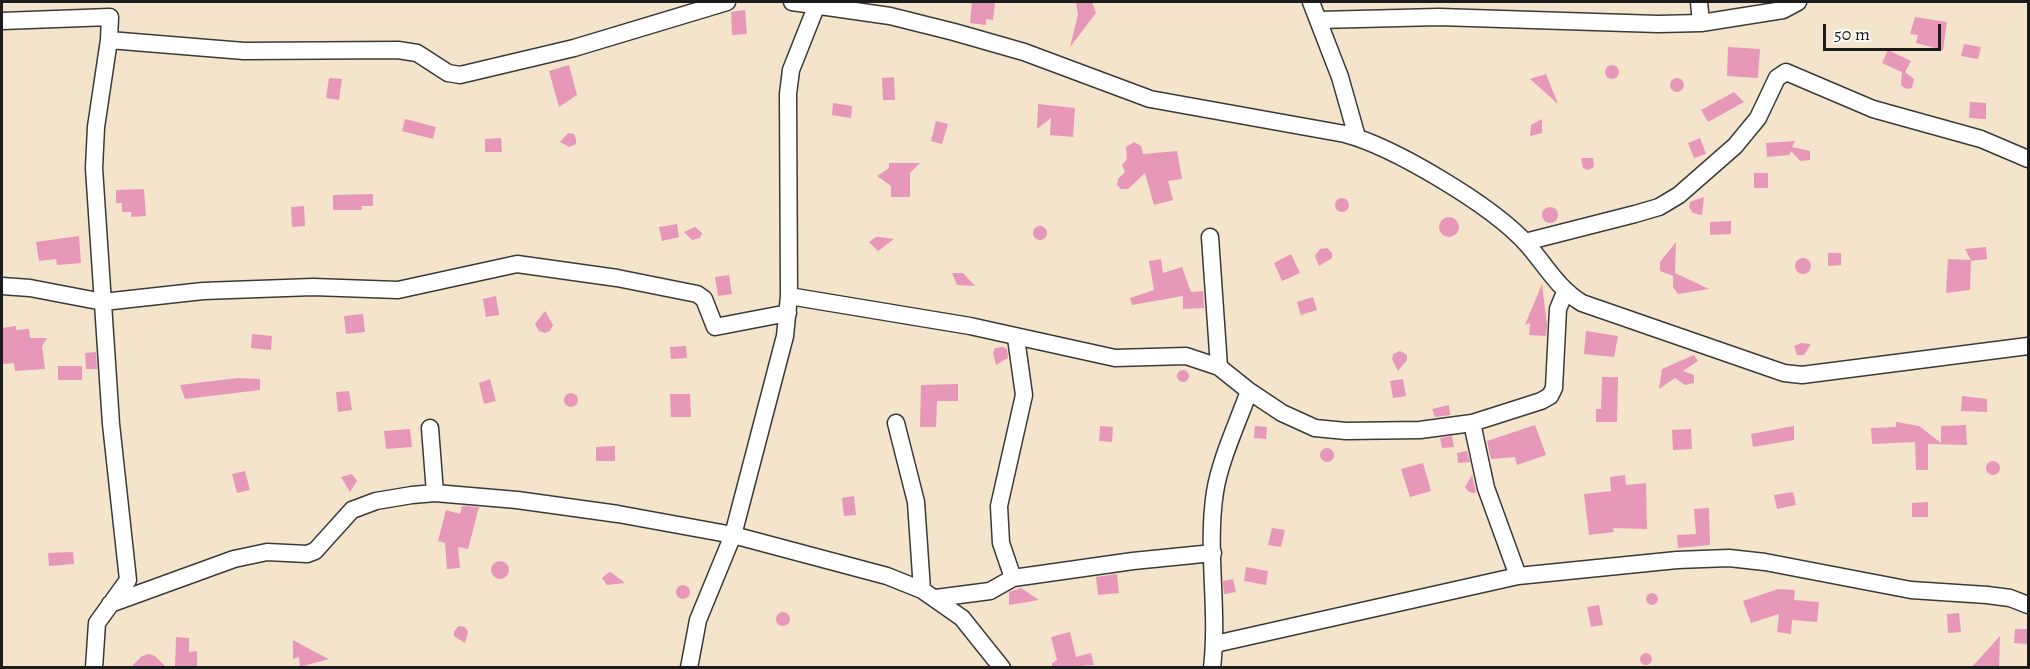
<!DOCTYPE html>
<style>
body{margin:0}
#map{position:relative;width:2030px;height:669px;overflow:hidden;background:#f4e4cb;font-family:Alegreya,serif}
canvas{display:block}
.frame{position:absolute;inset:0;border:3px solid #1c1c1c;pointer-events:none}
.scale{position:absolute;left:1823px;top:24px;width:118px;height:27px;box-sizing:border-box;border:3px solid #1c1c1c;border-top:0;padding-left:8px;font-size:18px;line-height:21px;white-space:nowrap;color:#1c1c1c;-webkit-text-stroke:4px #fdfcf7;paint-order:stroke}
</style>
<div id="map">
<canvas width="2030" height="669"></canvas>
<div class="frame"></div>
<div class="scale">50 m</div>
</div>
<script>
const ctx = document.querySelector('canvas').getContext('2d');
ctx.lineJoin = 'round';
function paint(path, color) {
  ctx.fillStyle = color;
  ctx.fill(path, 'evenodd');
}
function stroke(path, color, width, dash) {
  ctx.strokeStyle = color;
  ctx.lineWidth = width;
  ctx.lineCap = dash ? 'butt' : 'round';
  ctx.setLineDash(dash || []);
  ctx.stroke(path);
}
paint(new Path2D(`
 M972,2h23l-2,18 -7,-1v6l-16,-2z
 M1076,2h16l4,11 -26,34 8,-32z
 M745,10l2,24 -15,1 -1,-23z
 M1915,17l32,5 -4,28 -27,-7 2,-8 -8,-1z
 M1964,44l17,3 -3,12 -17,-3z
 M1728,47l32,2 -2,29 -31,-2z
 M1888,50l23,11 -6,11 9,7 -2,9 -6,1 -5,-4 1,-13 -20,-9z
 M569,65l8,30 -18,12 -10,-36z
 M1605 72a7 7 0 1 1 14 0a7 7 0 1 1-14 0Z
 M1546,74l12,30 -28,-25z
 M894,77l1,23h-12l-1,-22z
 M329,78l13,1 -3,21 -13,-2z
 M1670 85a7 7 0 1 1 14 0a7 7 0 1 1-14 0Z
 M1734,92l10,10 -36,20 -7,-12z
 M1970,102l16,1v16l-17,-1z
 M833,103l19,3 -1,12 -19,-3z
 M1038,104l37,4 -2,29 -23,-2 1,-17 -14,11z
 M405,119l31,8 -3,12 -31,-8z
 M1542,119v14l-12,3 1,-11z
 M936,121l12,3 -6,20 -11,-3z
 M568,133l6,1 2,5v5l-7,3 -9,-5z
 M501,138l1,14h-17v-13z
 M1700,138l6,16 -12,4 -6,-15z
 M1795,141l-3,6 18,4v9l-10,1 -9,-10 -2,4 -22,2 -1,-14z
 M1134,142l7,4 2,8 34,-3 5,28 -14,2 5,19 -19,5 -9,-32 -17,16h-7l-4,-4 1,-6 7,-7 -3,-7 5,-6 -1,-12z
 M1581,158h12l1,9 -6,3 -5,-2z
 M889,163h31l-10,10v24h-19v-11l-14,-10 12,-8z
 M1754,173h14v15h-14z
 M144,189l2,27 -15,1v-5h-9v-9h-6v-13z
 M373,194v12h-11v4h-29v-15z
 M1704,197l-2,18 -9,-2 -4,-6 1,-5z
 M1335 205a7 7 0 1 1 14 0a7 7 0 1 1-14 0Z
 M304,206l1,20 -13,1 -1,-20z
 M1542 215a8 8 0 1 1 16 0a8 8 0 1 1-16 0Z
 M1439 227a10 10 0 1 1 20 0a10 10 0 1 1-20 0Z
 M1731,221v13l-21,1v-13z
 M677,224l2,13 -17,4 -3,-14z
 M1033 233a7 7 0 1 1 14 0a7 7 0 1 1-14 0Z
 M695,227l7,6 -2,5 -8,2 -8,-8z
 M79,236l2,27 -24,2 -1,-6 -17,2 -3,-19z
 M876,237h3l15,2 -16,12 -9,-9z
 M1676,242l-1,31 34,16 -31,5 -5,-7v-11l-13,-5v-9z
 M1986,247l1,12 -16,2 -1,29 -24,3 2,-34 23,1 -6,-11z
 M1327,248l5,5v5l-13,8 -4,-10 5,-7z
 M1828,253h13v12l-13,1z
 M1291,254l9,19 -18,8 -8,-18z
 M1795 266a8 8 0 1 1 16 0a8 8 0 1 1-16 0Z
 M1161,259l2,14 19,-6 9,25 12,-1 1,17 -21,1v-13l-51,9 -2,-7 24,-8 -5,-29z
 M952,273h11l12,13 -18,-1z
 M729,275l3,19 -14,2 -3,-19z
 M1542,284l5,41 -1,11 -17,-1 1,-12 -5,2z
 M496,296l3,19 -13,2 -3,-18z
 M1313,297l4,13 -16,5 -4,-13z
 M545,311l8,14 -3,6 -5,2 -6,-2 -4,-7z
 M363,314l2,18 -19,2 -2,-18z
 M16,326v4l13,-1 1,9h17l-5,8 3,23 -30,2 -1,-8 -12,1v-36z
 M1586,331l32,5 -4,21 -30,-3z
 M252,334l20,2 -1,14 -20,-2z
 M1801,343l10,1 -7,11h-7l-3,-9z
 M686,346l1,12 -16,1 -1,-12z
 M1003,347l4,2 1,9 -12,7 -3,-12 2,-5z
 M1400,351l7,4v5l-9,11 -6,-12 1,-5z
 M96,352l1,17h-11l-1,-16z
 M1694,355l4,6 -15,10 11,4v8l-9,2 -10,-7 -16,11 3,-20z
 M58,366h24v14h-24z
 M1177 376a6 6 0 1 1 12 0a6 6 0 1 1-12 0Z
 M1602,377h16l-1,45h-21v-13h5z
 M238,378l22,1v11l-75,9 -5,-14z
 M490,379l6,22 -12,3 -5,-21z
 M1403,379l3,17 -13,2 -3,-17z
 M958,384v17h-21l-1,26h-16l1,-42z
 M349,391l3,19 -14,2 -2,-20z
 M564 400a7 7 0 1 1 14 0a7 7 0 1 1-14 0Z
 M670,394h20l1,23h-20z
 M1962,396l25,3v13l-26,-1z
 M1449,405l1,10 -15,2 -3,-8z
 M1896,422l23,4 22,17v-17l25,-1 1,20 -39,-1v26h-12l-1,-28 -43,2 -1,-16 25,-1z
 M1535,425l11,30 -29,10 -2,-8 -24,2 -4,-18z
 M1100,426l13,1 -1,15 -13,-1z
 M1255,426l12,1 -1,12 -12,-1z
 M1794,426v14l-41,7 -2,-13z
 M410,429l2,18 -26,2 -2,-18z
 M1691,429l1,20 -19,1 -1,-20z
 M1452,436l2,11 -12,1 -2,-10z
 M615,446v15h-19v-14z
 M1320 455a7 7 0 1 1 14 0a7 7 0 1 1-14 0Z
 M1467,451l3,11 -12,1 -1,-10z
 M1986 468a7 7 0 1 1 14 0a7 7 0 1 1-14 0Z
 M1423,463l8,28 -21,6 -9,-28z
 M245,471l5,19 -13,3 -5,-19z
 M352,474l5,7 -7,11 -9,-15z
 M1472,475l4,17 -2,1 -5,-1 -4,-5z
 M1625,475l1,10 20,-2 1,46 -34,-1 1,4 -25,3 -5,-41 27,-3 -1,-14z
 M1793,492l3,13 -19,4 -3,-14z
 M854,496l2,19 -12,1 -2,-18z
 M1928,502v15h-16v-14z
 M462,506l17,1 -11,42 -10,-2 2,21 -13,1 -2,-26 -7,-2 8,-31 14,4z
 M1709,508l1,37 -32,3 -1,-13 19,-1 -2,-25z
 M1272,528l13,2 -4,17 -13,-2z
 M73,552l1,12 -25,2 -1,-13z
 M491 570a9 9 0 1 1 18 0a9 9 0 1 1-18 0Z
 M1246,567l22,4 -2,14 -22,-4z
 M609,572l3,1 13,10 -18,2 -5,-7z
 M1117,574l2,19 -21,2 -2,-18z
 M1233,579l3,13 -12,2 -1,-13z
 M676 592a7 7 0 1 1 14 0a7 7 0 1 1-14 0Z
 M1021,588l18,12 -30,5v-13z
 M1778,589l17,1 -1,10 25,2 -2,20 -25,-2 -1,14 -14,-2 2,-18 -28,9 -8,-22z
 M1646 599a6 6 0 1 1 12 0a6 6 0 1 1-12 0Z
 M1599,605l4,20 -12,2 -4,-20z
 M776 619a7 7 0 1 1 14 0a7 7 0 1 1-14 0Z
 M1959,613l2,19 -13,1 -1,-19z
 M459,626l6,1 3,5 -3,11 -11,-7v-5z
 M2015,629h13v15l-14,-1z
 M1070,632l6,25 15,-4 3,12 -42,3v-5l5,-3 -6,-23z
 M2000,636l-1,32h-28z
 M176,637l13,1v14l8,-1v17h-22z
 M293,640l22,12 14,7 -29,8 -1,-10 -6,2z
 M1640 659a6 6 0 1 1 12 0a6 6 0 1 1-12 0Z
 M149,654l6,2 12,12h-37l12,-12z`), '#e797b7');
const minor = new Path2D(`
 M792,2l98,14 64,16 70,20 126,47 195,35c49,13 146,71 181,109 19,21 31,45 56,60l202,70 18,2 226,-29
 M1311,2l29,75 17,60
 M1699,2l2,21
 M1319,20l120,-3 219,7 43,-1 82,-13 15,-8
 M2,21l108,-4 -1,23 135,11 154,-1 19,3 31,20 12,2 114,-27 153,-46
 M1210,237l9,130 30,24c-11,31 -29,69 -34,101 -9,58 4,117 -3,176
 M1525,242l110,-28 24,-7 20,-12 56,-49 23,-28 19,-40 9,-6 87,37 108,30 47,20
 M2,286l28,2 73,14 100,-11 110,-4 85,3 119,-26 100,14 80,16 7,5 11,28 73,-14
 M789,296l181,30 145,32 71,-2 33,11
 M1249,391l33,22 33,15 31,3 74,-1 52,-7 69,-22 9,-5 4,-8 4,-79 7,-17
 M896,423l20,79 6,88
 M1472,423l14,65 32,88
 M430,428l5,65
 M1013,578l-12,-35 -2,-37 25,-111 -8,-57
 M936,598l54,-7 23,-13 120,-17 80,-8
 M110,604l124,-45 33,-7 40,2 8,-3 37,-41 24,-9 36,-6 23,-2 82,7 101,14 115,21 154,41 35,14 40,28 40,50
 M1215,644l303,-68 159,-16 52,-2 36,4 146,28 76,5 23,3 18,7
 M94,668l3,-45 31,-43 -17,-156 -17,-256 2,-41 13,-87
 M689,668l9,-48 35,-85 52,-199 4,-40 -1,-202 3,-24 27,-68`);
stroke(minor, '#3c3a36', 19);
stroke(minor, '#fff', 16);
</script>
